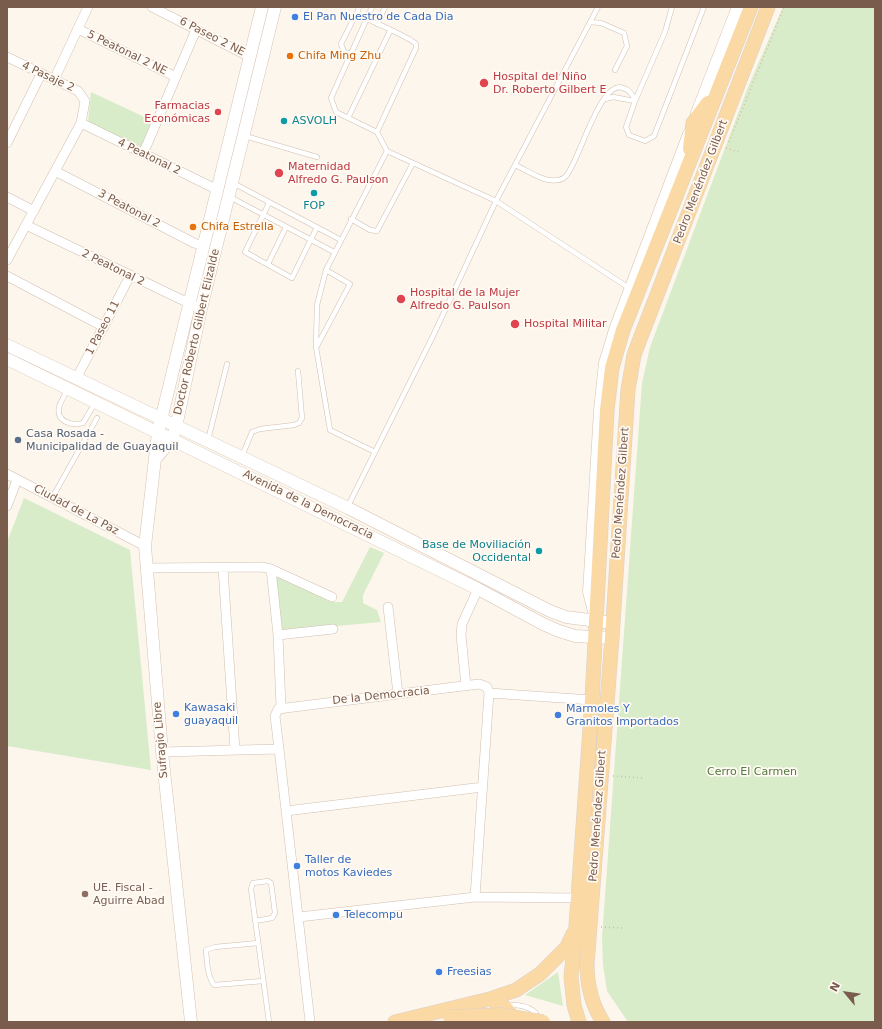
<!DOCTYPE html>
<meta charset="utf-8">
<style>
body{margin:0}
#map{position:relative;width:882px;height:1029px;overflow:hidden;background:#fdf6ec;font-family:"DejaVu Sans",sans-serif}
canvas{display:block}
.frame{position:absolute;inset:0;border:8px solid #7a5c4d;pointer-events:none}
.north{position:absolute;left:826px;top:973px;width:40px;height:40px;-webkit-text-stroke:3px #fffaf3;paint-order:stroke;rotate:299deg;font-size:11px;font-weight:700;line-height:16px;text-align:center;color:#7a5c4d}
.north::after{content:'';display:block;margin:auto;width:14px;height:18px;background:#7a5c4d;clip-path:polygon(50% 0,100% 100%,50% 72%,0 100%)}
</style>
<div id="map">
<canvas width="882" height="1029"></canvas>
<div class="frame"></div>
<div class="north">N</div>
</div>
<script>
const ctx = document.querySelector('canvas').getContext('2d');
ctx.lineJoin = 'round';
function paint(path, color) {
  ctx.fillStyle = color;
  ctx.fill(path, 'evenodd');
}
function stroke(path, color, width, dash) {
  ctx.strokeStyle = color;
  ctx.lineWidth = width;
  ctx.lineCap = dash ? 'butt' : 'round';
  ctx.setLineDash(dash || []);
  ctx.stroke(path);
}
function drawText(font, color, halo, rows, align = 'center') {
  ctx.font = font + ' "DejaVu Sans",sans-serif';
  ctx.lineWidth = 3.5;
  ctx.setLineDash([]);
  ctx.textBaseline = 'middle';
  ctx.strokeStyle = halo;
  ctx.fillStyle = color;
  for (const [text, x, y, turn = 0] of rows) {
    ctx.save();
    ctx.translate(x, y);
    ctx.rotate((+turn || 0) * Math.PI / 180);
    ctx.textAlign = isNaN(turn) ? turn : align;
    if (halo) ctx.strokeText(text, 0, 0);
    ctx.fillText(text, 0, 0);
    ctx.restore();
  }
}
paint(new Path2D(`
 M783,7h92v1015h-247l-21,-31 -4,-26 -1,-27 40,-555 8,-36 98,-260z
 M91,92l62,29 -11,26 -54,-25z
 M24,498l106,52 21,220 -144,-24v-204z
 M370,547l14,6 -21,42v8l14,7 4,12 -99,9 -6,-57 55,28h11z
 M558,972l5,34 -38,-11z`), '#d8ecc9');
const lane = new Path2D(`
 M372,7l-41,91 5,14 41,20 10,19 109,50 133,87
 M672,7l-7,25 -30,69 -9,26 3,8 16,6 9,-5 50,-129
 M356,17l3,-10
 M590,22l11,1 23,10 3,13 -12,24
 M377,24l8,-17
 M351,54l-7,-2 -3,-8 13,-26c3,-1 3,-1 6,-1 7,1 52,22 56,27v4l-39,84
 M605,99l8,-2 22,4
 M348,118l42,-87
 M245,136l72,21
 M515,165c12,5 29,18 43,15 2,0 6,-2 8,-4 13,-14 34,-97 57,-88 7,2 10,6 12,13
 M233,183l108,57
 M230,197l104,55
 M269,203l-24,49 47,26 25,-51
 M351,219l19,11 7,1 36,-68
 M268,264l18,-37
 M317,346l33,-62 -24,-14
 M67,390c-2,5 -6,11 -8,17 -3,15 13,19 24,16l12,-20
 M208,440l19,-76
 M375,452l-45,-22 -14,-83 1,-42 9,-35 61,-119
 M242,456l10,-24 8,-3 34,-4 5,-2 3,-5 -4,-47
 M52,498l45,-80
 M348,506l85,-170 63,-135 102,-194
 M255,921l17,-3 3,-5 -4,-30 -3,-2 -15,2 -2,6 18,133
 M258,943l-43,4 -9,3c1,12 1,25 8,35l49,-4
 M507,1005c11,0 20,0 29,8v5`);
const street = new Path2D(`
 M152,7l98,50
 M78,29l98,48
 M7,57l71,34 7,10 -4,22 -74,137
 M54,80l34,-73
 M81,123l137,67
 M7,143l34,-69
 M143,154l53,-124
 M55,171l139,72 10,3
 M7,197l27,14
 M26,225l175,84
 M7,276l97,51
 M76,379l54,-103
 M7,474l138,72
 M7,506l10,-26
 M146,568l116,-1 9,2 61,28
 M223,568l12,182
 M271,569l7,66 3,72
 M388,607l10,87
 M278,635l55,-6
 M466,686l-5,-51 1,-11 16,-35
 M489,693l103,7
 M162,752l117,-3
 M286,811l197,-24
 M299,917l176,-20 103,1
 M310,1022l-31,-273 -4,-33 3,-7 201,-25 8,3 2,6 -14,204`);
const secondary = new Path2D(`
 M697,113l41,-106
 M7,345l341,163 202,103 16,6 47,6
 M7,359l471,230 65,35 16,7 16,5 37,2
 M156,458l16,-19 4,-12 25,-118 74,-302
 M594,611l-5,-19 11,-182 5,-47 11,-36 73,-193
 M191,1022l-29,-270 -17,-206 13,-114 104,-425`);
const primary = new Path2D(`
 M690,149l3,-26 15,-20
 M490,999c10,6 23,9 19,23
 M395,1022l95,-23 26,-9 24,-16 27,-27 6,-13
 M579,1022l-5,-17 -3,-28 5,-51 16,-226 15,-290 5,-42 11,-38 128,-323
 M603,1022c-11,-17 -16,-38 -16,-58l25,-326 16,-248 6,-35 6,-16 128,-332`);
stroke(lane, '#d1beb0', 5.5);
stroke(street, '#d1beb0', 10);
stroke(secondary, '#d6c0b0', 13);
stroke(primary, '#dad1cd', 15);
stroke(new Path2D(`
 M729,142l55,-135
 M726,148l13,4
 M613,776l32,2
 M601,927l21,1`), '#d9b8a5', 1.5, [1, 3]);
stroke(lane, '#fff', 4.5);
stroke(street, '#fff', 9);
stroke(secondary, '#fff', 12);
stroke(primary, '#fbd9a5', 14);
const primaryBridge = new Path2D(`
 M450,1017l51,-2 42,7`);
stroke(primaryBridge, '#dad1cd', 15, []);
stroke(primaryBridge, '#fbd9a5', 14);
for (const [x, y, r, color] of [
 [295,17,4,"#3f7fe0"],
 [290,56,4,"#e8710a"],
 [484,83,5,"#e0444e"],
 [218,112,4,"#e0444e"],
 [284,121,4,"#0f9aa8"],
 [279,173,5,"#e0444e"],
 [314,193,4,"#0f9aa8"],
 [193,227,4,"#e8710a"],
 [401,299,5,"#e0444e"],
 [515,324,5,"#e0444e"],
 [18,440,4,"#5c6f8a"],
 [539,551,4,"#0f9aa8"],
 [176,714,4,"#3f7fe0"],
 [558,715,4,"#3f7fe0"],
 [297,866,4,"#3f7fe0"],
 [85,894,4,"#8d6e63"],
 [336,915,4,"#3f7fe0"],
 [439,972,4,"#3f7fe0"]
]) {
  const dot = new Path2D();
  dot.arc(x, y, r, 0, 2 * Math.PI);
  ctx.fillStyle = color;
  ctx.fill(dot);
  stroke(dot, '#fffaf3', 1.5);
}
drawText('11px', '#366cbe', '#fffaf3', [
 ["El Pan Nuestro de Cada Dia",303,17],
 ["Kawasaki",184,708],
 ["guayaquil",184,721],
 ["Marmoles Y",566,709],
 ["Granitos Importados",566,722],
 ["Taller de",305,860],
 ["motos Kaviedes",305,873],
 ["Telecompu",344,915],
 ["Freesias",447,972]
], 'left');
drawText('11px', '#7a5c4d', '#fffaf3', [
 ["6 Paseo 2 NE",212,37,27],
 ["5 Peatonal 2 NE",127,53,26],
 ["4 Pasaje 2",48,77,25],
 ["4 Peatonal 2",149,157,26],
 ["Pedro Menéndez Gilbert",701,182,-69],
 ["3 Peatonal 2",129,209,28],
 ["2 Peatonal 2",113,268,26],
 ["1 Paseo 11",103,328,-62],
 ["Doctor Roberto Gilbert Elizalde",197,332,-77],
 ["Pedro Menéndez Gilbert",621,493,-86],
 ["Avenida de la Democracia",308,505,26],
 ["Ciudad de La Paz",76,510,28],
 ["De la Democracia",381,696,-6],
 ["Sufragio Libre",161,740,-95],
 ["Pedro Menéndez Gilbert",598,816,-86]
]);
drawText('11px', '#c56008', '#fffaf3', [
 ["Chifa Ming Zhu",298,56],
 ["Chifa Estrella",201,227]
], 'left');
drawText('11px', '#be3a42', '#fffaf3', [
 ["Hospital del Niño",493,77],
 ["Dr. Roberto Gilbert E",493,90],
 ["Farmacias",210,106,"right"],
 ["Económicas",210,119,"right"],
 ["Maternidad",288,167],
 ["Alfredo G. Paulson",288,180],
 ["Hospital de la Mujer",410,293],
 ["Alfredo G. Paulson",410,306],
 ["Hospital Militar",524,324]
], 'left');
drawText('11px', '#0d838f', '#fffaf3', [
 ["ASVOLH",292,121],
 ["FOP",314,206,"center"],
 ["Base de Moviliación",531,545,"right"],
 ["Occidental",531,558,"right"]
], 'left');
drawText('11px', '#4e5e75', '#fffaf3', [
 ["Casa Rosada -",26,434],
 ["Municipalidad de Guayaquil",26,447]
], 'left');
drawText('11px', '#537a41', '#fffaf3', [
 ["Cerro El Carmen",752,772]
]);
drawText('11px', '#785e54', '#fffaf3', [
 ["UE. Fiscal -",93,888],
 ["Aguirre Abad",93,901]
], 'left');
</script>
